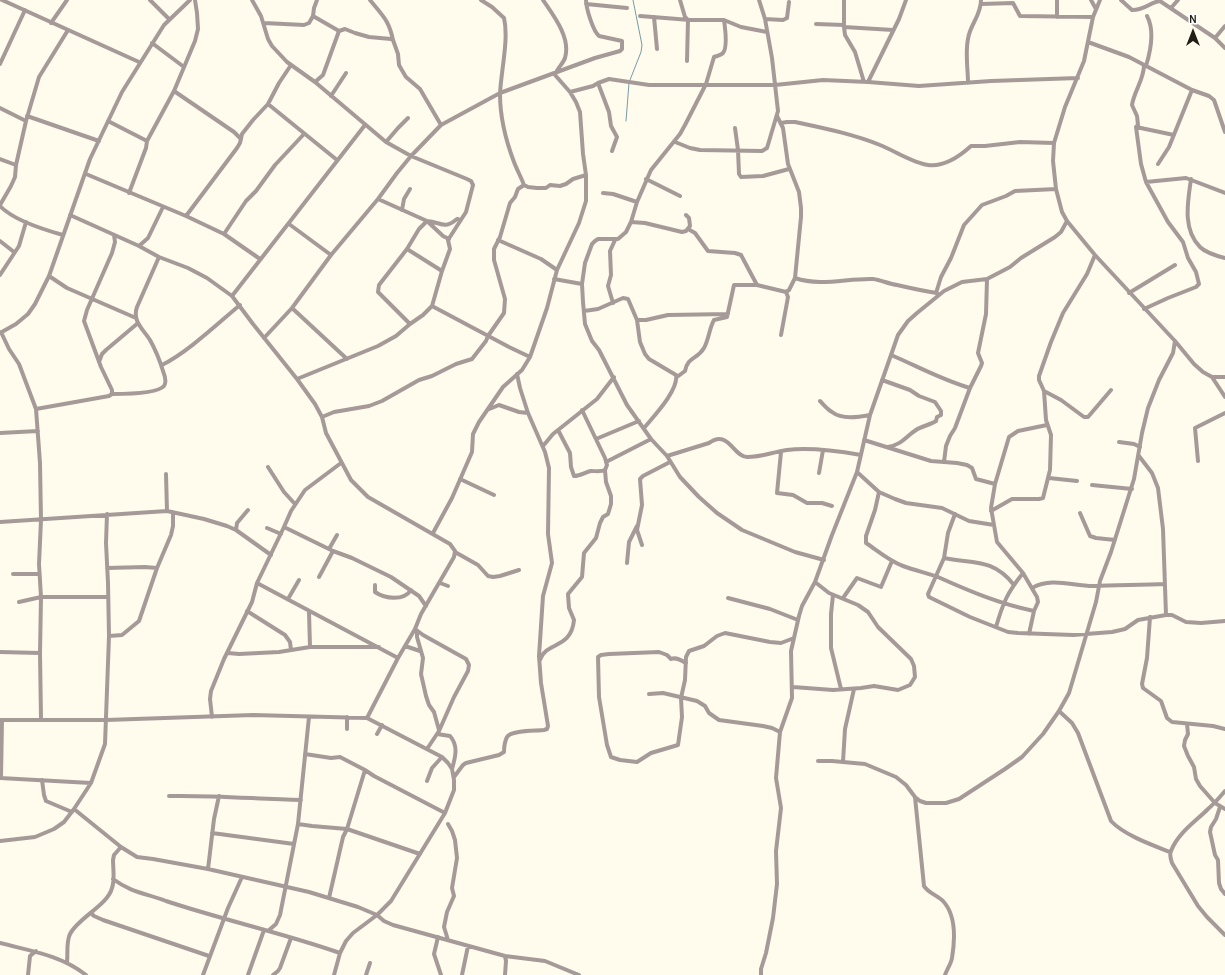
<!DOCTYPE html>
<style>
body{margin:0}
#map{position:relative;width:1225px;height:975px;overflow:hidden;background:#fffbed;font-family:Karla,sans-serif}
canvas{display:block}
.north{position:absolute;left:1173px;top:12px;width:40px;height:40px;-webkit-text-stroke:3px #fff;paint-order:stroke;rotate:0deg;font-size:11px;font-weight:700;line-height:16px;text-align:center;color:#211f17}
.north::after{content:'';display:block;margin:auto;width:14px;height:18px;background:#211f17;clip-path:polygon(50% 0,100% 100%,50% 72%,0 100%)}
</style>
<div id="map">
<canvas width="1225" height="975"></canvas>
<div class="north">N</div>
</div>
<script>
const ctx = document.querySelector('canvas').getContext('2d');
ctx.lineJoin = 'round';
function stroke(path, color, width, dash) {
  ctx.strokeStyle = color;
  ctx.lineWidth = width;
  ctx.lineCap = dash ? 'butt' : 'round';
  ctx.setLineDash(dash || []);
  ctx.stroke(path);
}
stroke(new Path2D(`
 M630,80l11,-28 1,-7 -9,-45
 M626,121l3,-38`), '#759ba9', 1);
stroke(new Path2D(`
 M2,0l137,62
 M150,0l19,19
 M252,0l9,16 7,23 4,7 15,16 28,20 71,60 25,14 56,23 4,2 2,4 -7,27 -18,28 2,9 -8,22 -10,35 -9,9 -13,9 -14,12 -18,10 -81,33
 M317,0l-3,8 -1,8 26,15
 M370,0c12,15 19,20 23,40
 M481,0l11,7 12,11c5,21 -3,53 -4,76 0,22 6,47 14,68 3,8 7,15 10,23
 M680,0l5,17 3,3 -1,41
 M844,0v27l1,8 10,17 9,30
 M1091,0l5,9
 M1100,0l-7,17 -9,44 -19,46 -11,36 -1,18 3,28 6,23 5,9 28,34 80,86 19,23 9,8 9,5h13
 M1121,0l11,10c14,0 18,-8 28,-9l55,37 10,10
 M586,4l41,4
 M981,4l32,-1 7,13 73,1
 M1171,8l7,-8
 M640,16l50,4h34l17,7 26,5
 M654,17l3,32
 M1057,17v-17
 M765,19l18,1 4,-2 2,-16
 M724,20c1,7 4,27 -1,33 -2,2 -6,3 -9,4l-8,27 -21,41 -5,9 -29,36 -14,32 -6,20 -5,10 -8,7h-20l-3,2 -3,3 -7,19 -3,21 1,18 2,22 7,17 7,9 28,55 24,34 16,17 13,21 19,20 18,16 25,17 53,22 29,8
 M51,23l16,-23
 M264,23l40,2 5,-2 4,-7
 M816,24l28,1
 M844,27l49,3
 M1215,38l10,-12
 M1088,42l41,15 63,33 17,6 5,4 11,32
 M152,43l32,24
 M0,64l25,-54
 M1146,66c5,-16 9,-35 1,-50
 M315,82l8,-7 16,-44 6,-2 10,4 14,4 22,2 2,1 5,14 1,11 4,7 3,5 14,12 21,36
 M868,82l31,-63 7,-19
 M598,83l11,29 2,14 6,11 -5,14
 M968,83c0,-14 -3,-30 0,-44 2,-15 13,-23 13,-39
 M174,91l60,41 7,7
 M570,92l23,-6 5,-3 11,-4 40,6h126l48,-5 45,2 51,4 72,-5 87,-3
 M331,96l15,-23
 M268,104l69,56
 M0,108l26,13
 M27,116l72,25
 M108,121l39,20
 M781,123l6,-1h8c28,6 58,12 85,23 15,6 33,18 48,20 16,2 32,-9 43,-19h14l35,-4 34,1
 M1136,127l38,8
 M735,128l3,22 1,24 2,3 22,-1 26,-7
 M386,142l12,-14 10,-10
 M675,142l15,6 10,2 62,1 5,-3 11,-37 -6,-53 -7,-39 -6,-19
 M0,159l16,6
 M1158,164l11,-17 23,-57
 M86,174l100,42 38,18 36,25
 M646,179l34,17
 M1191,179c-3,22 -9,50 9,68 6,6 17,9 25,11
 M1146,182l40,-4 39,15
 M129,193l17,-45 1,-7 27,-50 21,-50 3,-12 -1,-16 -2,-13
 M603,193l10,1 24,8
 M378,199l49,22 -8,8 -12,20 -28,36 -1,7 32,32
 M0,205l11,-19 4,-9 1,-12 10,-44 13,-44 29,-47
 M0,206c13,14 45,24 63,29
 M402,210l2,-11 6,-10
 M70,215l69,31 20,11 29,11 19,10 25,18 21,28 44,55 18,25 7,13 4,16 25,47 17,17 82,47 5,7 -1,6 -33,57 -6,15 -17,29 -31,60
 M186,216l51,-68 3,-5 2,-9 11,-14 15,-16 11,-21 12,-18
 M631,222l14,1 37,9 4,-1 4,-5 -1,-8 -3,-3
 M289,224l42,31
 M688,229l7,4 13,18 27,2 6,2 16,30
 M224,234l22,-33 10,-10 19,-26 29,-31
 M449,239l-6,-3 -16,-15c14,1 17,9 30,-2l4,1
 M498,240l43,19 16,11
 M0,241l14,11
 M139,246l9,-8 15,-31
 M407,249l35,22
 M0,275l19,-29 7,-24
 M49,276l18,12 69,30
 M795,278c26,9 52,0 78,1 8,1 16,5 24,6 13,3 26,6 40,8
 M554,279l28,5
 M936,293l5,-16 10,-19 13,-33 18,-20 24,-9 9,-5 41,-2
 M1129,293l46,-28
 M232,296l133,-171
 M613,303l-5,-17 3,-11 -1,-24 5,-11
 M432,306l77,41 21,10
 M292,308l55,51
 M1144,309l24,-11 28,-11 3,-3 -3,-12 -8,-14 -5,-16 -15,-20 -22,-40 -5,-18 -5,-37 2,-2 -1,-9 -5,-11c2,-14 12,-25 12,-40
 M584,311l14,-2 25,-11 5,1 9,21 3,22 5,12 4,5 27,16c3,15 -23,42 -32,53
 M637,320h9l22,-5 60,-1
 M1,332l8,17 10,15 17,45 4,54 1,57 -2,44 2,33 -1,56 1,66
 M0,333l16,-9 12,-10 7,-10 14,-28 41,-117 32,-67 42,-67 26,-25
 M781,335l7,-38 -2,-5
 M264,338l28,-30 39,-53 47,-56 19,-26 14,-17 30,-31 59,-32 95,-35 25,-7 2,-2v-8l-23,-5c-6,-5 -13,-28 -13,-36
 M891,355c26,11 51,25 79,33
 M99,362l3,-8 4,-4 32,-27
 M162,365c26,-13 55,-41 78,-60
 M677,377l8,-6c3,-15 12,-11 19,-23 5,-9 5,-19 10,-28l13,-3 7,-32h23l29,7 3,-2 6,-12 6,-61v-9l-2,-16 -11,-28 -5,-36 -6,-12
 M1212,377l13,20
 M882,380l28,10 9,6 16,6 6,9v4l-4,2 -1,4c-6,4 -14,5 -20,9 -11,7 -13,14 -28,17
 M1044,391l17,9 23,17h4l23,-27
 M112,394c10,0 45,0 52,-8 3,-4 1,-10 -1,-15 -3,-10 -8,-22 -13,-31 -7,-11 -18,-19 -13,-33l22,-50
 M820,401c4,4 7,8 12,11 10,8 27,5 38,3
 M36,409l73,-13 3,-2v-4l-11,-23 -17,-46 3,-11 25,-57 3,-11 -1,-7
 M487,410l12,-5 20,7 9,1
 M322,417l12,-5 35,-6 13,-5 37,-21 13,-4 24,-12 16,-5 14,-18 2,-5 16,-23 1,-14 -11,-39v-11l6,-12 10,-34 5,-6 3,-8 6,-4 4,2 9,1h9l4,-3 10,1 6,-2 7,-5 13,-4
 M558,430l12,23 1,14 3,9c7,0 11,-4 17,-5 5,0 10,1 14,-1
 M0,433l38,-2
 M596,439l43,-18
 M864,440l67,21 26,2 10,2 5,3 4,11 19,5
 M1119,442l15,2 6,3
 M543,446l10,-12 44,-35 17,-22
 M781,452l-4,41 16,2 14,8h15l10,3
 M667,456l42,-13c20,-14 24,14 38,14 14,0 26,-5 40,-7 23,-3 51,1 74,5
 M1139,456l13,17 6,15 5,41 3,86
 M1198,461l-3,-33 30,-15
 M606,462l45,-23
 M944,462l2,-16 4,-10 5,-8 15,-40 11,-22 1,-3 -4,-10 8,-39 1,-35
 M268,467l16,25 11,12
 M857,472l22,20 16,7 11,4 36,5 27,13 25,4
 M819,473l4,-23
 M166,474l1,37
 M1049,478l28,3
 M460,479l34,16
 M1092,485l40,4
 M879,492l-4,18 -9,26v7c12,8 23,18 37,23 11,4 23,7 35,11 31,14 62,27 96,34
 M991,511l21,-12h27l4,-1 7,-28 1,-35 -5,-15 -2,-29 -5,-11v-4l12,-34 12,-29 24,-39 8,-19
 M1080,513l10,23 6,2 19,2
 M955,514l-7,19 -4,25 -16,36 1,3 41,20 38,15 10,1 55,2 39,-3 13,-3 13,-9 28,-5h6l14,7 15,1 24,-2
 M0,522l167,-11 37,8 23,7 9,4 35,25
 M284,527l49,24 19,7 39,19 28,19 7,10
 M267,528l14,6
 M236,530l1,-7 11,-13
 M433,533l19,-35 20,-46 1,-18 6,-12 24,-35 19,-17 8,-13 17,-49 10,-38 22,-47 7,-22v-26l-3,-21 -3,-42 -4,-10 -6,-10 -15,-17c2,-7 8,-11 10,-17 6,-20 -11,-42 -22,-58
 M642,545l-5,-15 5,-25 -2,-26 3,-3 27,-14
 M329,549l8,-14
 M455,552l23,13 10,11 5,1 7,-1 19,-6
 M944,558c29,6 49,0 70,27
 M627,563l2,-21 8,-16
 M107,568l38,-1 12,1
 M13,574h26
 M319,577l14,-26
 M257,583l141,75
 M440,583l8,3
 M375,585v7c10,7 29,9 36,-2
 M1032,588c20,-11 40,-2 61,-2 24,-1 48,-1 72,-2
 M833,595l-2,19v34l10,41
 M728,598l42,11 28,11
 M843,598l14,-20 24,9 11,-26
 M288,599l11,-19
 M19,602l22,-5h67
 M247,611l38,24 5,7 1,8
 M309,612l1,35
 M1150,617l-3,41 -5,26 1,4 18,13 6,17 5,4 41,4 12,3
 M996,627c7,-24 11,-34 27,-54
 M415,629l8,6 43,24 3,6 -1,6 -14,26 -15,34 -12,18
 M417,631v6l6,21 -2,16 5,22 3,9 5,7 5,18
 M1029,634l5,-23 4,-9 -1,-5 -14,-24 -26,-31 -6,-34 4,-24 14,-47 9,-6 29,-6
 M109,636l13,-1 17,-14 18,-53 14,-33 2,-9v-14
 M405,646l15,5
 M0,652l40,1
 M228,653l11,1 40,-2 31,-5h69
 M540,660c6,-19 31,-10 34,-40l-5,-12 -1,-14 14,-17 2,-24 12,-15 4,-15 3,-6 5,-3 3,-10v-8l-5,-14 -1,-12 2,-5 -2,-7 -23,-48
 M686,663c-5,-3 -10,-6 -15,-4l-4,-4 -8,-3 -50,2 -8,1 -3,2 1,40 8,48 4,12 9,3 17,2 14,-9 27,-8 4,-28 -1,-19 4,-18 1,-23 3,-6 15,-5 13,-10 8,-3 45,9 11,1 13,-5
 M793,687l40,3 28,-2 13,-2 24,4 12,-5 5,-8 -1,-11 -3,-7 -33,-32 -10,-15 -10,-7 -29,-12 -14,-11
 M649,694l14,-1 34,8 8,5 4,7 10,7 44,6 9,2 8,4
 M1059,711l13,12 6,10 33,88c13,14 41,24 59,31
 M212,717l-2,-18 1,-8 13,-32 28,-57 5,-19 27,-56 7,-16 14,-21 36,-27
 M0,720h106l147,-5 114,3 75,39 6,6 4,6 2,11v10l-9,23 -54,88 -14,14 -24,18 -7,8 -6,12 -6,22
 M1187,724l1,10 -3,6 -1,6 4,10 6,11 2,12 4,7 15,17 10,6
 M347,729v-12
 M377,734l5,-9
 M437,734l13,2c9,10 5,22 2,33
 M305,754l26,4 9,-1 25,13 -18,59 -4,8 -14,61
 M818,761h14l33,3 31,13 10,8 9,12 5,4 6,2h20l13,-4 46,-30 17,-12 21,-23 16,-23 10,-18 27,-91 4,-21 11,-29 23,-73 8,-46 6,-25 11,-28 14,-27 2,-12
 M843,762l2,-33 9,-40
 M365,770l9,6 71,37
 M454,777l9,-12 3,-2 33,-8 5,-3c0,-5 1,-11 3,-15 4,-7 29,-6 37,-7l3,-1 1,-3 -7,-43 -2,-27 4,-60 9,-33 -4,-29 1,-66 -4,-16 -17,-39 -8,-25 -3,-14
 M0,778l91,5
 M1,778l1,-58
 M42,780l2,15 2,6 26,11
 M427,781l5,-13 10,-11
 M1225,791c-5,6 -11,13 -17,18 -13,13 -30,24 -37,42 -2,4 0,8 1,12l26,43 9,11 18,18
 M169,796c45,-1 88,3 132,4
 M915,797l9,89c4,7 13,9 19,15 13,14 12,39 9,57 -1,6 -5,11 -7,17
 M1220,807l-4,12 -5,8 -1,5 5,23 3,5 1,23 2,6 4,5
 M74,809l47,38 16,10 16,2 55,10 101,23 49,15 19,8 7,6 9,4 112,31 40,5 34,14
 M298,824l14,2 35,3 73,25
 M212,833l82,11
 M0,841l35,-4 19,-8 10,-7 10,-13 17,-26 14,-39 4,-108 -1,-53 -2,-40 1,-29
 M208,869l6,-50 5,-23
 M113,879c19,14 32,14 53,22 57,19 117,32 174,52
 M91,913l3,3 9,4 106,36
 M268,931l8,-7 4,-9 18,-91 11,-107
 M438,937l-4,17 7,21
 M448,940l-4,-13 3,-15 7,-16 -2,-8 5,-30 -2,-18 -3,-9 -4,-7
 M0,943c30,8 61,12 86,32
 M505,956l1,5 -1,14
 M67,962c1,-8 -1,-20 3,-28 8,-16 38,-29 42,-46 3,-8 1,-19 1,-28l1,-5 7,-8
 M28,975l2,-19 6,-5
 M203,975l25,-67 14,-31
 M248,975l16,-45
 M273,975l5,-4 2,-3 11,-30
 M366,975l4,-12
 M462,975l6,-29
 M761,975v-6l5,-16 7,-35 4,-34 -1,-33 5,-43 -5,-30 4,-46 12,-34 -1,-47 8,-35 3,-10 13,-24 17,-47 25,-63 13,-57 28,-80 10,-14 9,-8 27,-22 18,-9 25,-3 23,-12 11,-9 34,-21 6,-5 6,-11`), '#a59a98', 4);
</script>
